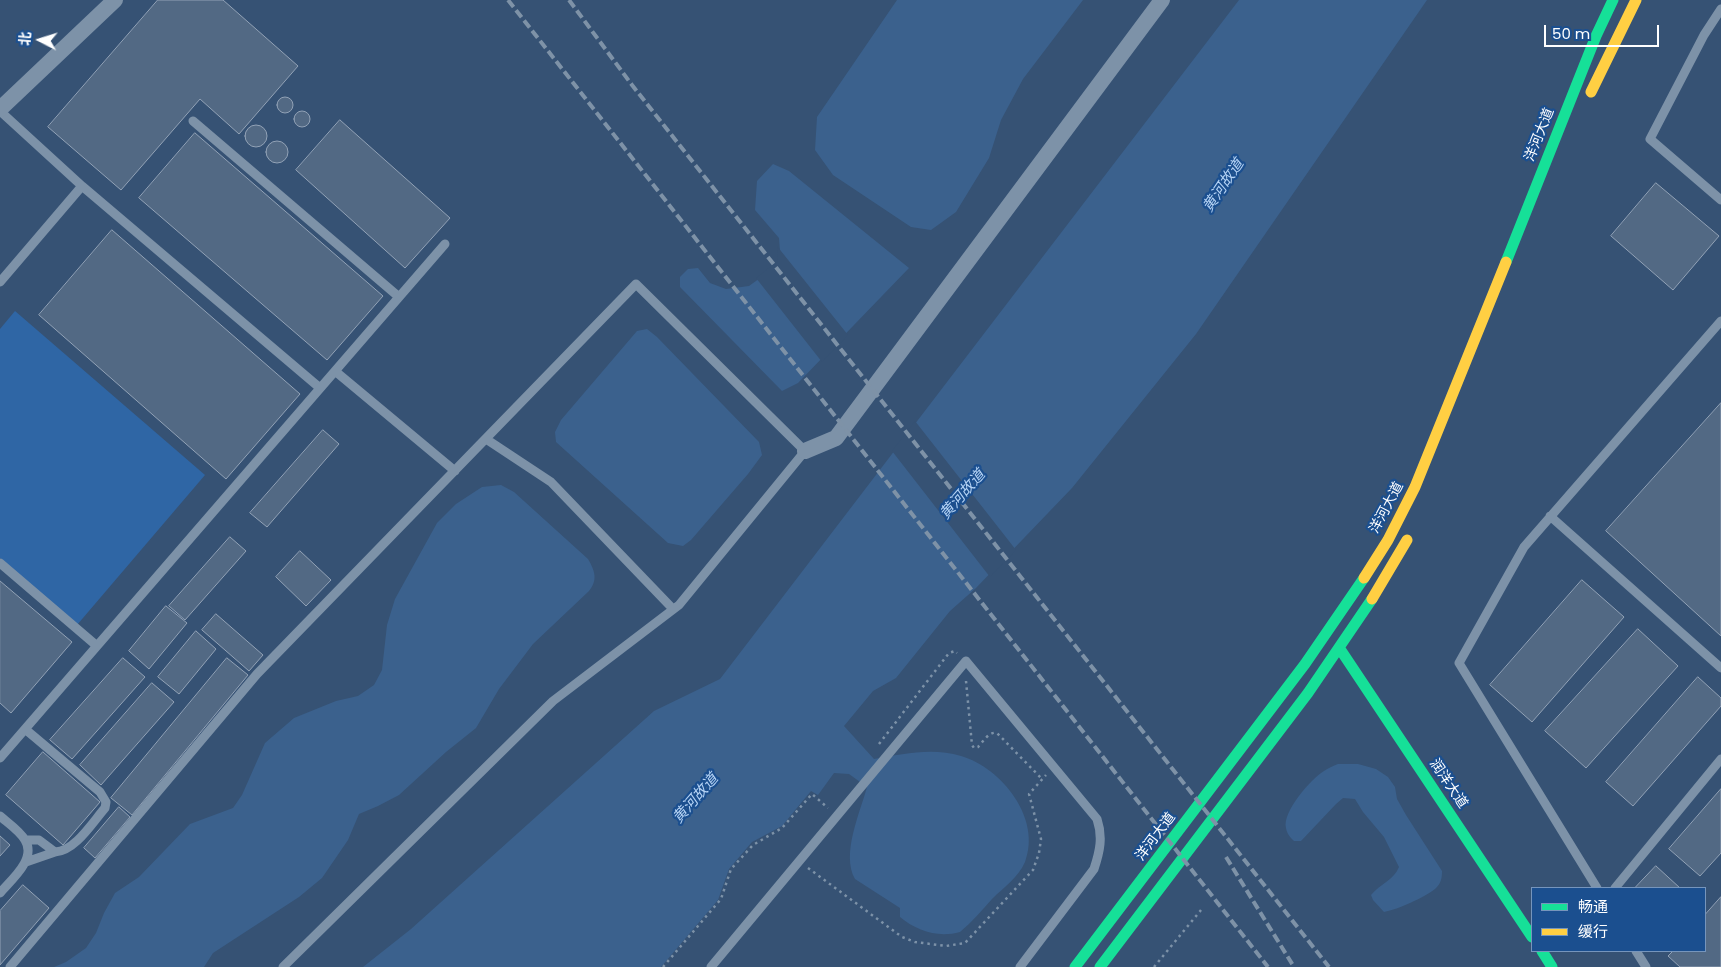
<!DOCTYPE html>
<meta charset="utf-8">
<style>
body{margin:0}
#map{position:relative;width:1721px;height:967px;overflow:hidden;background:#365274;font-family:Poppins,"Noto Sans SC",sans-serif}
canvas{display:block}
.legend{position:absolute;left:1531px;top:887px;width:175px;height:65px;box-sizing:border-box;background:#1b4f8f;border:1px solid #7695bc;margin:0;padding:6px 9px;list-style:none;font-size:15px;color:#fff}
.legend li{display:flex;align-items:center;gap:10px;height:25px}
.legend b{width:25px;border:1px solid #7695bc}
.north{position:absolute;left:15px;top:15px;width:50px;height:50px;-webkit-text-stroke:4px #1b4f8f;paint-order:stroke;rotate:275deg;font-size:14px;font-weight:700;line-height:20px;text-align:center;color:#fff}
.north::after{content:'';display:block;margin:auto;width:18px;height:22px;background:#fff;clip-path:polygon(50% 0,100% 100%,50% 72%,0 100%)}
.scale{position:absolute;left:1544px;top:25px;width:115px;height:22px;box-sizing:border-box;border:2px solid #fff;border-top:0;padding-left:6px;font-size:15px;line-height:18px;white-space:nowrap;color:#fff;-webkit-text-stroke:4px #1b4f8f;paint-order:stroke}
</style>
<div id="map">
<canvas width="1721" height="967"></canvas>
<ul class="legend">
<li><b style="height:6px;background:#16e098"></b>畅通</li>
<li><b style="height:6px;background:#ffcf43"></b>缓行</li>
</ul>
<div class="north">北</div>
<div class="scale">50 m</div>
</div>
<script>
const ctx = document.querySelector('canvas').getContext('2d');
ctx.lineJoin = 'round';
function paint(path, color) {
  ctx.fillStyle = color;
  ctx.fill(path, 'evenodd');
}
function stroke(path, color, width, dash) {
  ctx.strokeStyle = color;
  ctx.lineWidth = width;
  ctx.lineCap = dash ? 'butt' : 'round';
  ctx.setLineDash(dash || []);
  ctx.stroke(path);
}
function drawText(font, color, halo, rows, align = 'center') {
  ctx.font = font + ' Poppins,"Noto Sans SC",sans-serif';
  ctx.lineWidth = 4.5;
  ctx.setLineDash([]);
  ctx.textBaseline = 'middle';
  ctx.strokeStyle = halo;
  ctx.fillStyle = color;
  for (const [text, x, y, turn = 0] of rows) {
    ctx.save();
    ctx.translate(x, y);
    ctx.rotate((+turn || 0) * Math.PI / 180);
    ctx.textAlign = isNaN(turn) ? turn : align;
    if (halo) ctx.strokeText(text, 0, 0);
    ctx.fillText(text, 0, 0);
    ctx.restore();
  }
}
paint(new Path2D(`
 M15,311l190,164 -128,150 -77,-67v-229z`), '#2f66a5');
paint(new Path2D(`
 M897,0h186l-60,79 -22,41 -12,38 -33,54 -25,18 -20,-3 -78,-52 -18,-25 2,-33z
 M1239,0h188l-231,334 -124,154 -96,100 -26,23 -54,67 -23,13 -29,35 30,33c29,-5 58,-12 87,-3 41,12 81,63 64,106 -7,16 -21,25 -33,37 -10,11 -20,23 -32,33 -22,6 -43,-1 -60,-15v-9l-45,-29c-14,-25 5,-66 12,-92l-18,-13 -15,-1 -16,22 -7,-4 -29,35 -30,16 -23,27 -11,31 -57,67h-298l48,-38 243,-218 66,-32z
 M773,164l16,7 120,97 -111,115 -16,8 -102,-104v-10l8,-8 10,-1 12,15 16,6 23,-3 32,-23 -2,-25 -24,-28 2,-29z
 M647,329l10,8 102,105 3,13 -14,19 -57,66 -8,6 -15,-3 -112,-101 -1,-10 6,-12 76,-89z
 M501,485l13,7 74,67c7,12 10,21 1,32l-56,53 -34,45 -23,39 -30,24 -47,43 -21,11 -19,8 -11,26 -26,38 -23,19 -86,56 -9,14h-150l12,-5 20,-14 10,-15 8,-20 11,-20 24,-16 51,-53 43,-16 9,-13 23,-52 29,-25 42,-17 22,-5 16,-11 8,-15 5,-45 8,-26 42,-76 19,-19 26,-17z
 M1338,764h20l18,5 12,8 7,10 2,12 9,16 36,56c0,7 -1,13 -7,18 -12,9 -36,20 -51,23l-11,-12 -2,-5c9,-11 23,-15 28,-28l-15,-30 -21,-25 -8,-13 -12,-1 -7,6 -35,37h-7c-4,-4 -7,-7 -8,-13 -4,-16 25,-49 38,-57 4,-3 9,-5 14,-7z`), '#3b618d');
paint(new Path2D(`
 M777,246l71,89 -26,27 -66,-84 22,-17z
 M915,421l101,129 -26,27 -98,-126z`), '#365274');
const building = new Path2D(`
 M158,0h65l75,66 -59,68 -39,-35 -79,91 -73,-63z
 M277 105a8 8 0 1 1 16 0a8 8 0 1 1-16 0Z
 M294 119a8 8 0 1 1 16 0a8 8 0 1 1-16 0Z
 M340,120l110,98 -45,50 -109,-98z
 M245 136a11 11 0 1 1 22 0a11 11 0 1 1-22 0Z
 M195,133l188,163 -56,64 -188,-162z
 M266 152a11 11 0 1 1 22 0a11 11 0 1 1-22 0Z
 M1656,183l63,53 -46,54 -62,-54z
 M112,230l188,164 -74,85 -187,-164z
 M1721,403v233l-115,-105z
 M323,430l16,14 -72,83 -17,-14z
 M230,537l16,14 -61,69 -16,-14z
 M300,551l31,29 -25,26 -30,-29z
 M1582,580l42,37 -92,105 -42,-37z
 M0,581l72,61 -61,71 -11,-10z
 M166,606l21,17 -38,46 -20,-18z
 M216,614l47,41 -14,16 -47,-41z
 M1638,629l40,37 -92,102 -41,-37z
 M196,631l20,18 -37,45 -21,-17z
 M123,658l22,19 -73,82 -22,-19z
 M227,658l21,17 -116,140 -21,-17z
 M1698,677l23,21v8l-88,100 -27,-24z
 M152,683l22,19 -73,83 -21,-20z
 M43,752l57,50 -37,43 -57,-50z
 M1721,789v64l-21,23 -31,-27z
 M119,807l11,10 -35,41 -11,-10z
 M0,836l10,9 -10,11z
 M1656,866l24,22h-45z
 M23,885l26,23 -49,57v-54z
 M1721,897v70h-41l-12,-11 5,-5h32v-36z`);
paint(building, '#526984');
stroke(building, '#92a2b6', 1);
stroke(new Path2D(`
 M966,681l6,64 2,3 4,-1c5,-5 11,-16 19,-14l45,46
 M879,744l70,-91 6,-2 2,2
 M808,868l94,69 13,5 31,4 19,-3 68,-73 6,-17 2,-14 -12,-45 17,-19
 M663,967l58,-68 10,-30 22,-24 29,-17 30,-34 16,14
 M1154,967l47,-57`), '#7d92a8', 2.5, [2.5, 4]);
stroke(new Path2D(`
 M1721,9l-17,26 -54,104 71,61
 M0,111l82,75 238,202
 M193,121l206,176
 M0,282l82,-96
 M335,371l120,100
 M486,439l65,43 122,127
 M1550,516l171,152
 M0,563l97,83
 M25,729l75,63 6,10 -1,6c-13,15 -30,43 -50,44
 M0,758l445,-514
 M0,816c8,7 20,15 25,24 12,19 -14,40 -25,53
 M25,840h14l16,12 -29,10
 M1597,888l-138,-225 65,-116 197,-226
 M1615,888l106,-129
 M1636,951l10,16
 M10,967l247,-293 379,-390 169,167 -126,154 -126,96 -270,266
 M711,967l255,-306 131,158c6,18 3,32 -3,50l-74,98`), '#7d92a8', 9);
stroke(new Path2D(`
 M0,109l115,-109
 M805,451l31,-13 326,-438`), '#7d92a8', 16);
stroke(new Path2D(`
 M1506,262l90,-226 17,-36
 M1340,649l192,288
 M1542,951l10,16
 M1075,967l230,-303 59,-86
 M1100,967l208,-274 64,-94`), '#16e098', 11);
stroke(new Path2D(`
 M1591,92l45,-92
 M1364,578l24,-38 27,-53 91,-225
 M1372,599l35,-59`), '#ffcf43', 11);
stroke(new Path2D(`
 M508,0l760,967
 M569,0l63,85 697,882
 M1226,857l68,110`), '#7e92a7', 4, [9, 4]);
drawText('14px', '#fff', '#1b4f8f', [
 ["洋河大道",1540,135,-68],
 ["洋河大道",1387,508,-62],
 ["润洋大道",1448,784,56],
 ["洋河大道",1156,837,-53]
]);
drawText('italic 15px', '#b5d3f5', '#1b4f8f', [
 ["黄河故道",1224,186,-56],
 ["黄河故道",963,495,-49],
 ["黄河故道",696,799,-49]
]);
</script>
